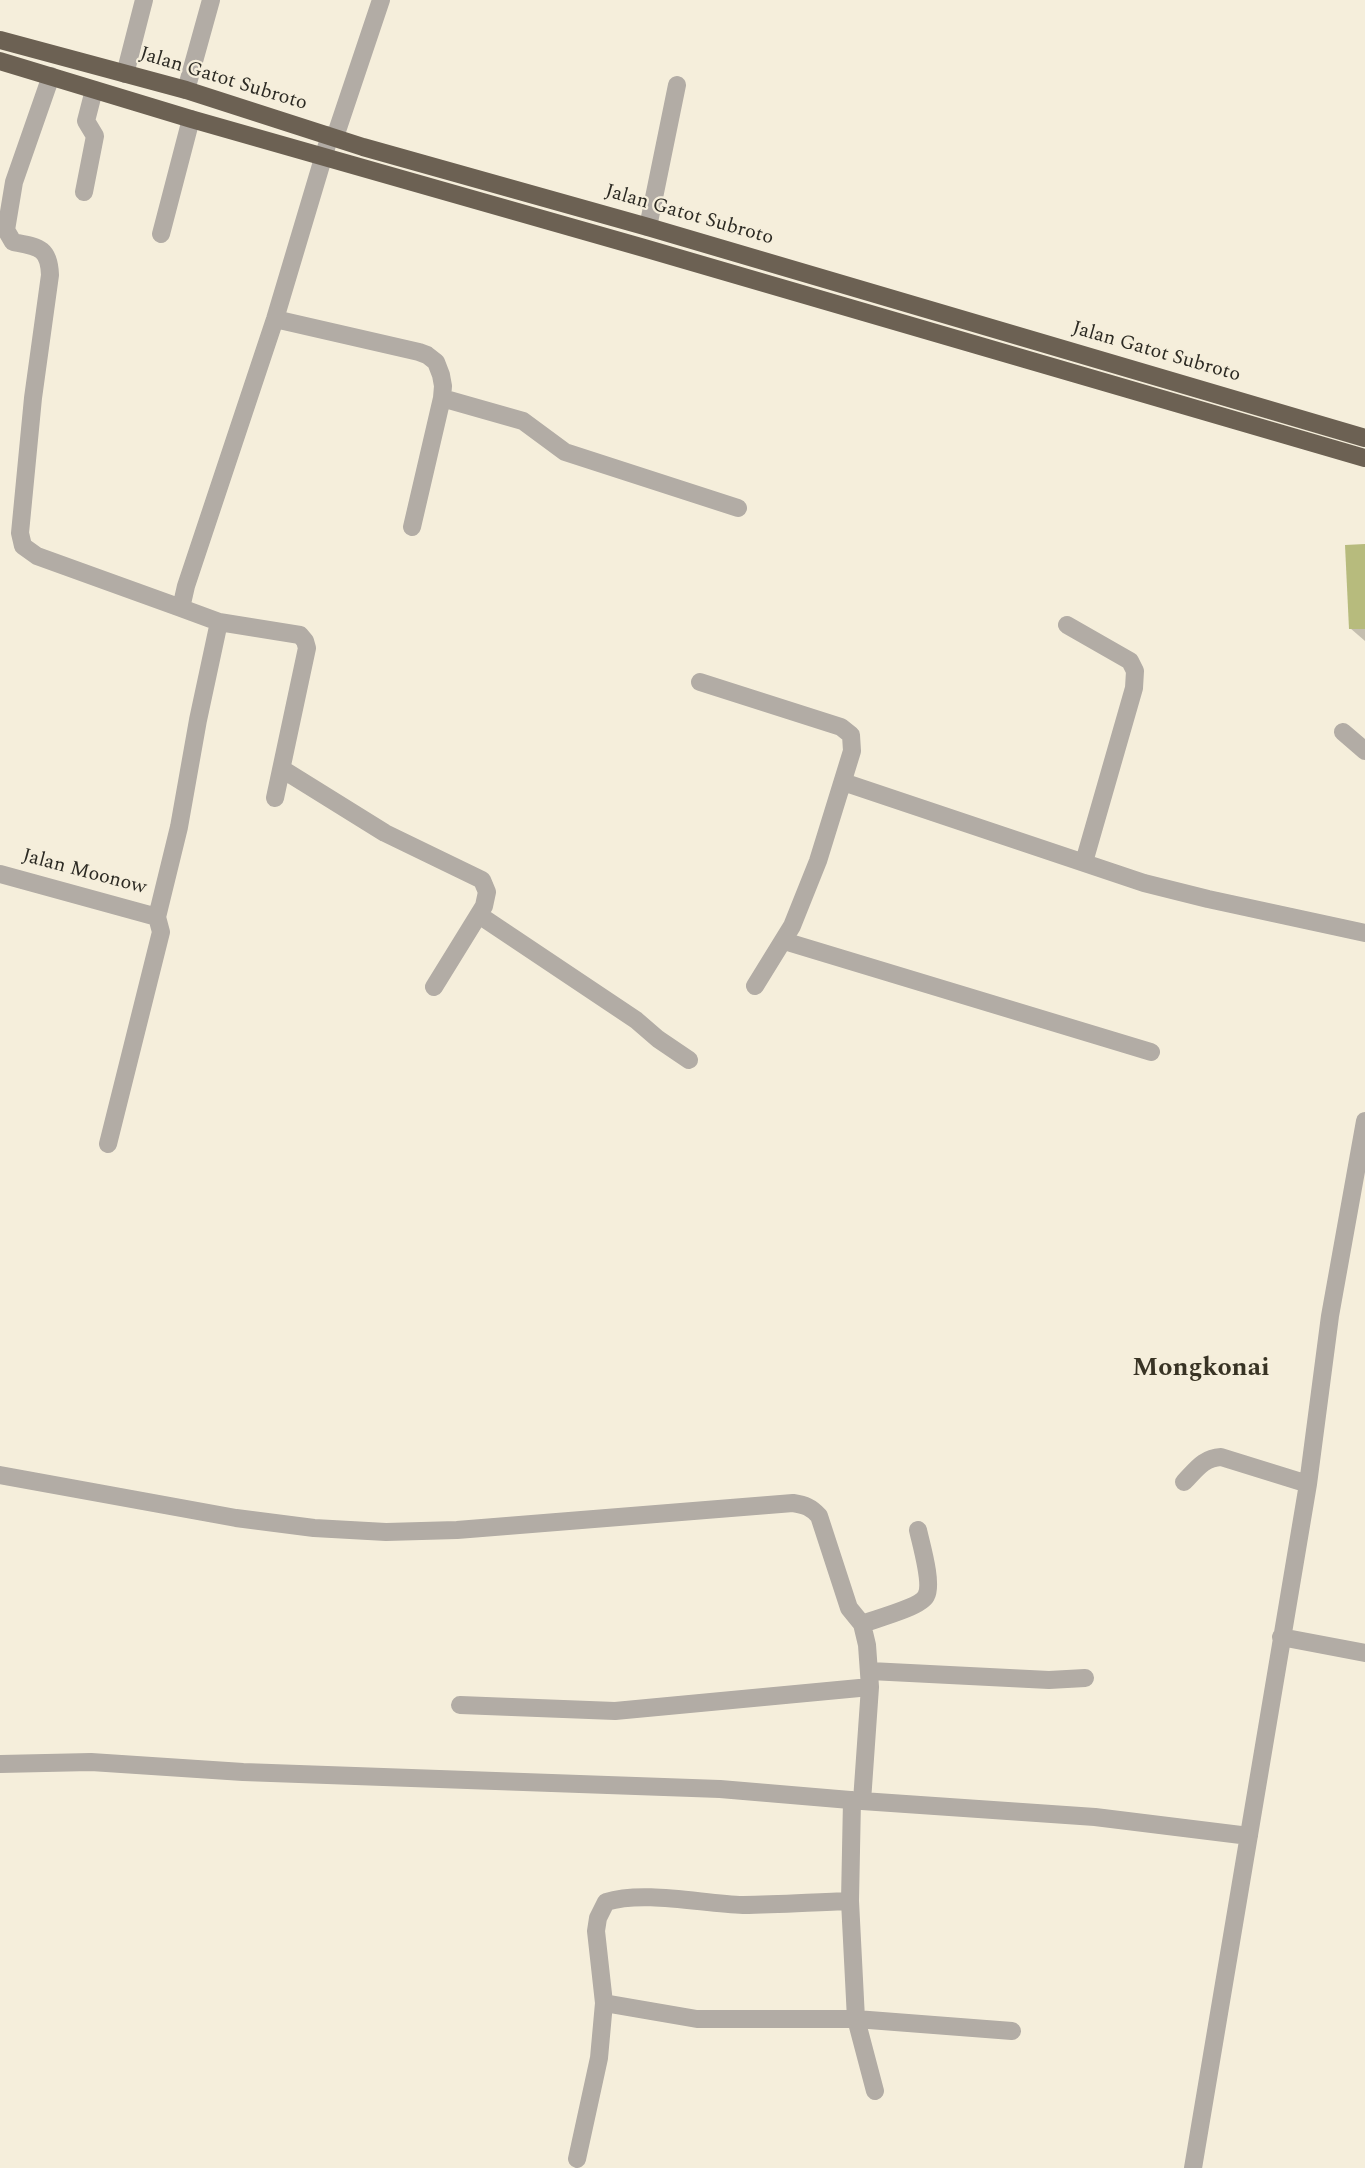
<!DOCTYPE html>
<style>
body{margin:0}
canvas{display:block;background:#f5eedb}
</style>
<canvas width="1365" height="2168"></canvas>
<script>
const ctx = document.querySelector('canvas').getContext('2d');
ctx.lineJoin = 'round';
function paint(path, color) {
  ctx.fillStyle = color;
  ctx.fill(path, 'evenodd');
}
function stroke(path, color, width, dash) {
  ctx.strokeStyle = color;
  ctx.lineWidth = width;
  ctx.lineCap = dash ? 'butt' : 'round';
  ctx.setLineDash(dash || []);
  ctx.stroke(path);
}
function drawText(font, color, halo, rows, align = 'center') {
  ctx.font = font + ' Spectral,serif';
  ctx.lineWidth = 4.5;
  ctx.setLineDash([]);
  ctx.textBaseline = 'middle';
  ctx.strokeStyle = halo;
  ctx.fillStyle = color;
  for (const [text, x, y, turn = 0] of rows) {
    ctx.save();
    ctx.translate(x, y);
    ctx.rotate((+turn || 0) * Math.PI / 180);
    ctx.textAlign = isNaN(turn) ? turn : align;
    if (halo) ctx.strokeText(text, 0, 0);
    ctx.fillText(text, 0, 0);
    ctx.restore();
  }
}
paint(new Path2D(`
 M1365,546v95l-15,-13z`), '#0003');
paint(new Path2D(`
 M1365,544v85h-16l-4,-84z`), '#b7bb7d');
stroke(new Path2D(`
 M125,74l19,-74
 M51,76l-37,106 -8,48 7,12c25,5 36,5 37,33l-17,123 -13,135 3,13 14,10 144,52
 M186,90l25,-90
 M335,137l46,-137
 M84,192l11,-56 -9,-15 8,-31
 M648,227l29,-142
 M161,234l30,-115
 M275,319l144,33 8,3 9,7 5,13 2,11 -1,12 -30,129
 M442,398l81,23 42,31 173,56
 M1067,625l63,36 5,10 -1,17 -50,174
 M700,682l141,45 10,8 1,16 -34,110 -26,65 -37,60
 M1343,732l22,19
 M282,769l103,64 97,47 5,12 -3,14 -50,81
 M843,782l301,101 64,16 157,34
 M275,798l32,-150 -2,-7 -5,-6 -81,-13 -38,-14 5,-22 89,-267 55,-184
 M0,874l157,43
 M479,915l157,105 22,19 31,21
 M784,941l367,111
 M108,1144l53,-212 -4,-15 22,-90 19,-107 21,-98
 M0,1475l236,43 78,10 72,4 71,-2 336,-27c12,2 18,4 26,13l30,92 13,16 5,21 3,42 -8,114 233,16 154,19
 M1184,1482c12,-12 19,-24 37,-25l87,27
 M862,1624c13,-5 59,-17 64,-28 7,-12 -5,-52 -8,-66
 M1281,1637l84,16
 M870,1671l179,9 36,-2
 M460,1705l155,6 255,-24
 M0,1764l91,-2 152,10 477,17 142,12
 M852,1800l-2,101 6,118 19,72
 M604,2003l93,16h159l156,12
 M577,2159l22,-101 5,-55 -8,-72 2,-13 8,-16c38,-12 97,2 137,3 36,0 71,-3 107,-4
 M1193,2168l115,-684 22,-168 35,-195`), '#b2aca5', 18);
stroke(new Path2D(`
 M0,40l186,50 177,57 285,80 717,211
 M0,61l191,58 453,129 721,210`), '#6c6153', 18);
drawText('20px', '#2c2a23', '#f5eedb', [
 ["Jalan Gatot Subroto",223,80,17],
 ["Jalan Gatot Subroto",689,216,16],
 ["Jalan Gatot Subroto",1156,353,16],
 ["Jalan Moonow",84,873,15]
]);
drawText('bold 26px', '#383324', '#f5eedb', [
 ["Mongkonai",1201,1370]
]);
</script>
